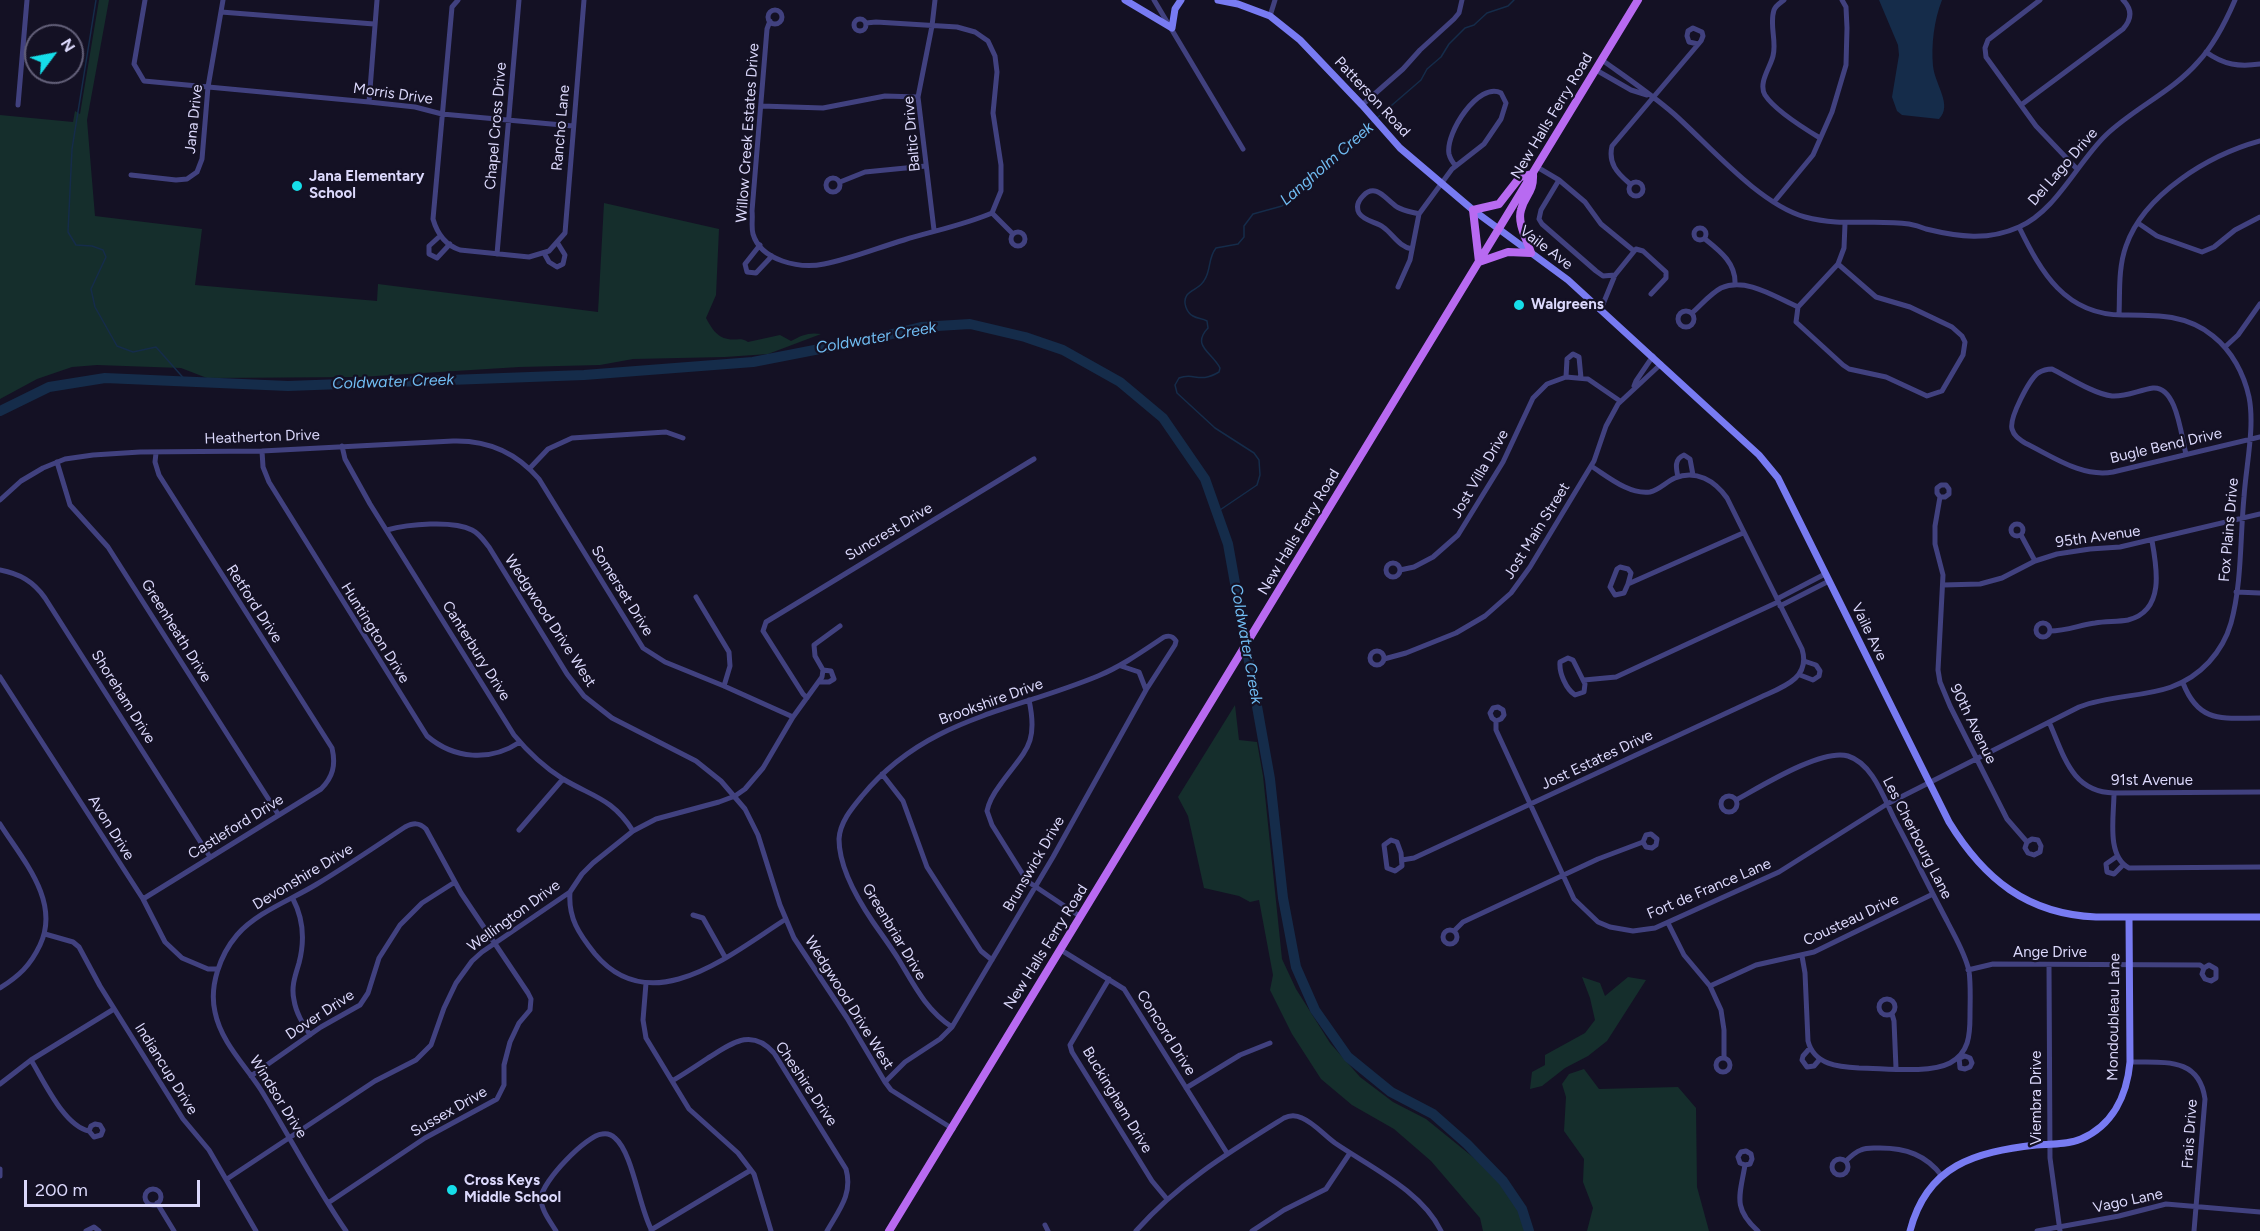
<!DOCTYPE html>
<style>
body{margin:0}
#map{position:relative;width:2260px;height:1231px;overflow:hidden;background:#141124;font-family:Figtree,sans-serif}
canvas{display:block}
.north{position:absolute;left:24px;top:24px;width:60px;height:60px;box-sizing:border-box;background:#141124;border:2px solid #64617a;border-radius:50%;rotate:58deg;font-size:16px;font-weight:700;line-height:24px;text-align:center;color:#dbd8fb}
.north::after{content:'';display:block;margin:auto;width:21px;height:27px;background:#16dee9;clip-path:polygon(50% 0,100% 100%,50% 72%,0 100%)}
.scale{position:absolute;left:24px;top:1180px;width:176px;height:27px;box-sizing:border-box;border:3px solid #dbd8fb;border-top:0;padding-left:8px;font-size:18px;line-height:21px;white-space:nowrap;color:#dbd8fb;-webkit-text-stroke:4px #141124;paint-order:stroke}
</style>
<div id="map">
<canvas width="2260" height="1231"></canvas>
<div class="north">N</div>
<div class="scale">200 m</div>
</div>
<script>
const ctx = document.querySelector('canvas').getContext('2d');
ctx.lineJoin = 'round';
function paint(path, color) {
  ctx.fillStyle = color;
  ctx.fill(path, 'evenodd');
}
function stroke(path, color, width, dash) {
  ctx.strokeStyle = color;
  ctx.lineWidth = width;
  ctx.lineCap = dash ? 'butt' : 'round';
  ctx.setLineDash(dash || []);
  ctx.stroke(path);
}
function drawText(font, color, halo, rows, align = 'center') {
  ctx.font = font + ' Figtree,sans-serif';
  ctx.lineWidth = 4.5;
  ctx.setLineDash([]);
  ctx.textBaseline = 'middle';
  ctx.strokeStyle = halo;
  ctx.fillStyle = color;
  for (const [text, x, y, turn = 0] of rows) {
    ctx.save();
    ctx.translate(x, y);
    ctx.rotate((+turn || 0) * Math.PI / 180);
    ctx.textAlign = isNaN(turn) ? turn : align;
    if (halo) ctx.strokeText(text, 0, 0);
    ctx.fillText(text, 0, 0);
    ctx.restore();
  }
}
paint(new Path2D(`
 M99,0h10l-22,120 8,96 107,13 -7,56 182,16 1,-17 220,28 6,-109 115,26 -3,66 -10,23c5,9 10,19 22,21 8,2 12,-2 20,3l32,-7 11,6c11,-6 18,-9 30,-7l-53,20 -43,3 -92,2 -33,6 -81,2 -159,10 -153,1 -26,-10 -84,-3 -25,2 -35,12 -37,20v-284l73,7 2,-11 5,3z
 M1235,705l4,35 18,2 6,34 19,183 14,30 34,54 30,34 33,25 33,17 69,56 20,26 9,18 2,12h-43l-3,-13 -49,-57 -37,-32 -42,-24 -31,-26 -29,-45 -22,-44 3,-15 -14,-75 -9,2 -11,-6 -35,-8 -16,-72 -10,-19z
 M1582,977l18,6 5,13 23,-19 18,3 -39,61 -19,15 -23,12 -23,18 -12,3 2,-17 13,-7v-10l40,-22 10,-13 -5,-22z
 M1584,1069l15,20 79,-2 18,21 1,79 12,44h-122l6,-23 -10,-26 1,-23 -20,-28 2,-34 -4,-13 7,-10z`), '#152e2c');
paint(new Path2D(`
 M1879,0h63c-8,20 -11,45 -9,66 2,19 20,39 6,53l-37,-4 -5,-4 -5,-14 7,-42 -1,-10z`), '#152c4a');
stroke(new Path2D(`
 M96,0l-24,149 -4,83 8,13 16,1 11,4 3,7 -15,32 4,18 22,39 16,6 23,-5 31,35
 M1377,118l44,-38 6,-11 14,-12 8,-13 16,-16 9,-3 13,-12 21,-7 6,-6
 M1217,512l40,-27 3,-10 -1,-15 -5,-7 -39,-25 -38,-35 -2,-8 4,-7c15,-6 20,6 40,-6l1,-4c-8,-16 -29,-22 -12,-40l-1,-7c-5,-3 -9,-2 -14,-5 -6,-3 -11,-14 -6,-21 5,-6 14,-7 18,-16 6,-10 3,-21 11,-31l22,-4 6,-7v-11l9,-12 29,-8 91,-85`), '#152c4a', 1.5);
stroke(new Path2D(`
 M0,411l49,-24 56,-9 183,8 296,-11 169,-13 123,-24 45,-11 49,-3 55,13 38,13 57,32 43,36 42,61 23,65 42,235 13,119 13,69 19,43 33,47 43,35 42,22 34,30 36,37 19,28 7,22`), '#152c4a', 10);
stroke(new Path2D(`
 M145,0l-11,64 10,17 225,21 46,5 27,7 131,12
 M458,0l-6,7 -19,212c4,14 12,26 27,31l69,7 20,-6 16,-18 19,-233
 M1154,0l89,149
 M1784,0c-4,3 -8,5 -10,10 -5,15 3,31 -1,46 -3,12 -15,27 -8,39 9,14 40,34 55,43
 M2040,0l-52,40 -3,8 1,9 50,69 40,42
 M768 17a7 7 0 1 1 14 0a7 7 0 1 1-14 0Z
 M221,12l153,12
 M1270,16l5,-16
 M854 25a6 6 0 1 1 12 0a6 6 0 1 1-12 0Z
 M770,21l-3,8 -15,182c1,7 -1,16 1,23 8,27 47,35 71,30 27,-5 53,-16 80,-24 29,-9 60,-15 88,-27l9,-22v-26l-8,-52 4,-41 -2,-16 -7,-15 -13,-9 -18,-5 -81,-5 -10,1
 M2206,52c18,13 33,15 54,12
 M1602,60c25,18 49,34 72,54 36,32 85,90 131,103 37,10 68,2 104,7 6,1 12,3 17,5 33,8 62,12 93,-2 37,-16 58,-64 87,-92 28,-27 66,-43 92,-73 16,-17 28,-41 37,-62
 M1596,70l35,20 16,5
 M369,102l8,-102
 M18,105l9,-105
 M1362,105l41,-36 17,-19 34,-31 5,-6 3,-13
 M2021,105l102,-76c9,-10 9,-20 0,-29
 M761,106l62,2 62,-12 33,1
 M1537,167l22,13 -18,30 -2,9 3,5 54,47 7,5 12,-1
 M131,175l45,5 11,-1 10,-7 5,-13 6,-72 15,-87
 M826 185a7 7 0 1 1 14 0a7 7 0 1 1-14 0Z
 M1559,180l26,22 16,22 33,27
 M1629 189a7 7 0 1 1 14 0a7 7 0 1 1-14 0Z
 M840,182l25,-10 61,-6
 M1629,183c-12,-10 -21,-20 -17,-37l89,-105 2,-5 -1,-4 -9,-4 -5,3 -1,5 2,6 9,2
 M1774,202l39,-47 19,-43 14,-47 1,-37 -1,-21 -4,-7
 M992,213l21,21
 M2138,223l19,13 45,16 12,-5 21,-17 25,-13
 M1694 234a6 6 0 1 1 12 0a6 6 0 1 1-12 0Z
 M934,230l-16,-133 14,-71 3,-26
 M1011 239a7 7 0 1 1 14 0a7 7 0 1 1-14 0Z
 M440,236l-11,10v8l8,4 13,-14
 M1705,239c15,12 31,24 30,45
 M760,245l-15,19 2,8 9,1 16,-17
 M1412,249c-13,-2 -19,-15 -29,-22 -7,-5 -19,-6 -24,-14 -3,-6 -1,-12 4,-17 13,-14 23,4 34,11 7,4 15,5 22,7
 M544,253l5,9 8,5 6,-3 2,-9 -8,-13
 M497,254l22,-254
 M1838,264l38,33 34,10 42,20 10,9 3,6 -2,13 -21,36 -15,5 -41,-19 -37,-8 -6,-4 -47,-43 2,-15 40,-43 6,-16 1,-24
 M1398,287l12,-27 9,-46 33,-45 32,-25 17,-25 5,-16 -5,-10c-22,-12 -56,40 -52,61 1,4 4,9 7,12
 M1601,309l14,-34 21,-26 7,2 23,21v6l-15,16
 M1678 319a8 8 0 1 1 16 0a8 8 0 1 1-16 0Z
 M1692,313c9,-8 18,-19 29,-25 25,-11 54,9 77,19
 M2119,315c1,-22 -1,-47 7,-69 18,-52 83,-91 134,-105
 M2225,347l13,-12 22,-31
 M1566,377l1,-18 6,-5 6,3 2,21
 M1634,386l2,-5 17,-25
 M342,446l3,13 25,45 144,231c14,17 30,32 49,44 30,18 49,19 70,52
 M262,451l1,16 6,15 158,254c27,23 63,26 93,6
 M2186,454c-5,-18 -9,-68 -33,-66 -14,2 -27,9 -41,8 -18,-2 -44,-19 -60,-27 -5,0 -9,1 -14,4 -9,7 -29,45 -26,56 2,7 7,10 13,14 27,13 57,35 88,29l147,-35
 M57,462l13,43 38,42 170,267
 M530,468l18,-19 24,-11 94,-6 17,6
 M1678,477c-2,-9 -4,-18 6,-22l6,4 3,16
 M1940,497h5l4,-3v-5l-3,-4h-5l-4,3v5l3,4 -5,29v18l8,31 -5,95 2,12 10,24 57,113 20,23 -2,6 3,5 6,2 6,-3 1,-6 -3,-6 -6,-1 -5,3
 M0,500l21,-19 22,-13 22,-9 28,-4 47,-3 122,-1 191,-10c35,-1 63,11 86,38l104,169 22,14 59,24 69,31
 M2011 530a6 6 0 1 1 12 0a6 6 0 1 1-12 0Z
 M387,530c21,-6 66,-10 85,0 8,4 12,11 17,17l78,127 17,22 28,22 84,43 25,20 24,28 13,26 22,70 14,33 53,80 38,64 6,8 62,39
 M2021,535l14,26
 M1386 570a7 7 0 1 1 14 0a7 7 0 1 1-14 0Z
 M0,570c20,4 33,11 45,28l165,259
 M1400,570l14,-3 19,-10 25,-22 45,-73 30,-64 14,-14 19,-7 22,2 32,22
 M1628,584l3,-11 -3,-4 -8,-2 -3,2 -7,18 5,8 9,-2 4,-9 115,-51
 M1943,585l37,-1 22,-6 33,-17 22,-7 33,-5 30,-2 140,-33
 M2236,592l24,1
 M696,597l33,55 1,14 -6,20
 M1777,599l48,-25
 M1780,606l49,-25
 M2036 630a7 7 0 1 1 14 0a7 7 0 1 1-14 0Z
 M2050,631c16,0 30,-6 45,-8 11,-2 22,-1 33,-3 37,-9 29,-52 24,-79
 M1370 658a7 7 0 1 1 14 0a7 7 0 1 1-14 0Z
 M1568,658l5,2 12,24 -1,8 -9,3c-9,-6 -16,-22 -15,-33z
 M1384,659l22,-6 50,-20 29,-17 26,-23 19,-26 64,-106 12,-35 12,-22 43,-40
 M1121,666l18,6 7,18
 M1800,675l13,5 6,-4 1,-5 -4,-6 -12,-4
 M0,677l143,222 22,43 17,16 26,11h10
 M1584,680l32,-3 162,-75
 M819,682h10l5,-3 -3,-8 -8,-1
 M2183,683c16,41 40,35 77,35
 M807,698l-4,-4 -40,-63 3,-9 268,-163
 M1029,700c10,46 -5,51 -29,85 -6,8 -11,16 -13,26l5,14 35,56 54,36
 M1496,721l5,-2 3,-4 -1,-5 -5,-3 -5,1 -3,5 2,5 4,3v9l78,169 24,23 12,5 23,4 22,-3 124,-56 108,-68 192,-97c46,-18 92,-4 130,-45 10,-11 18,-25 22,-39 11,-40 9,-85 13,-126 2,-31 11,-70 5,-100 -5,-23 -17,-46 -36,-61 -27,-22 -58,-21 -90,-21 -58,0 -82,-43 -104,-88
 M2049,722c15,33 22,70 65,71l146,-1
 M882,774l21,27 24,66 54,84 11,9
 M2114,793c0,23 -8,63 15,75l131,-1
 M1721 804a8 8 0 1 1 16 0a8 8 0 1 1-16 0Z
 M1736,800c24,-13 86,-52 112,-44 26,8 37,46 49,68 17,32 33,65 50,97 8,16 18,32 22,50 2,15 1,30 1,45 0,19 -1,37 -20,47 -21,11 -66,5 -91,5 -20,-1 -45,-3 -51,-27l-3,-68 -3,-17
 M0,824c22,35 61,77 40,121 -10,21 -21,31 -40,43
 M519,830l44,-51
 M1391,840l6,2 4,11 1,13 -7,5 -8,-3 -3,-23z
 M2116,857l-10,7 1,8 7,2 9,-9
 M1402,860l12,-2 347,-161c22,-10 50,-19 41,-48l-75,-151c-12,-17 -31,-29 -52,-20 -9,4 -16,12 -25,14 -21,3 -43,-16 -59,-26
 M570,892c-2,26 9,42 25,62 57,68 137,-1 191,-35
 M143,899l178,-110c12,-12 15,-24 11,-41l-173,-273 -4,-13 1,-9
 M293,899c11,21 12,41 6,64 -4,13 -8,24 -5,37 2,13 9,24 16,35
 M693,915l10,3 22,39
 M1668,923l16,32 26,31 11,24 3,20v28
 M1443 937a7 7 0 1 1 14 0a7 7 0 1 1-14 0Z
 M1454,931l9,-9 135,-63 45,-17 3,-7 5,-1 6,5 -1,6 -4,3 -6,-1 -3,-5
 M45,934l28,8 6,5 21,39 83,133 26,31 47,81
 M1061,950l63,39 103,164
 M2049,965l1,193 10,73
 M1968,970l25,-6 207,1 4,3 5,-3 7,4v9l-5,3 -6,-2 -3,-5 2,-6
 M1109,979l-39,66 2,7 80,129 15,18
 M646,983l-3,37 3,18 43,71 49,44 16,21 17,57
 M1710,986l46,-21 58,-13 119,-58
 M1879 1007a8 8 0 1 1 16 0a8 8 0 1 1-16 0Z
 M1892,1014l2,7 2,47
 M1810,1048l-7,8 -1,4 5,7 7,-1 6,-7
 M1959,1057l1,11 5,1 5,-2 2,-4 -2,-5 -5,-2 -5,2
 M1716 1065a7 7 0 1 1 14 0a7 7 0 1 1-14 0Z
 M31,1060c13,21 33,66 58,71l5,6 7,-2 2,-5 -3,-5 -5,-1 -4,2 -2,5
 M2130,1062c33,1 69,-6 75,37l-11,132
 M251,1076l70,-49 39,-22 8,-12 11,-35 21,-33 22,-22 33,-21
 M672,1081c12,-7 24,-15 36,-23 23,-14 43,-31 66,-5l72,116c7,25 -7,41 -19,62
 M885,1082l20,-20 35,-23 12,-12 101,-170 93,-167 29,-45 1,-4c-3,-5 -6,-6 -12,-4 -21,14 -42,29 -66,39 -87,36 -172,42 -236,120 -10,12 -22,26 -23,43 0,28 19,61 34,83 9,13 18,25 26,38 15,25 27,50 53,67
 M0,1084l31,-24 83,-51
 M1186,1088l54,-33 30,-12
 M1832 1167a8 8 0 1 1 16 0a8 8 0 1 1-16 0Z
 M1846,1161c4,-4 9,-9 15,-11 6,-3 12,-2 19,-2 26,0 46,7 62,28
 M1745,1165l-5,-2 -2,-6 3,-5 5,-1 5,3 1,5 -2,5 -5,1c-5,30 -13,43 13,66
 M0,1169v7
 M227,1179l148,-98 41,-21 15,-15 13,-37 12,-25 16,-22 10,-9 88,-60 12,-18 11,-11 40,-32 23,-12 63,-17 16,-6 10,-7 18,-21 30,-51 29,-40 1,-7 -8,-14 -1,-11 26,-19
 M145 1197a8 8 0 1 1 16 0a8 8 0 1 1-16 0Z
 M157,1203l17,28
 M328,1203l97,-65 72,-39 7,-14v-20l6,-23 9,-19 11,-13 1,-11 -3,-6 -67,-100 -35,-64c-7,-7 -13,-6 -21,-2 -29,19 -58,39 -88,57 -26,16 -60,28 -80,51 -17,20 -28,51 -22,77 6,30 30,53 46,78 29,47 54,96 85,141
 M1045,1225l3,6
 M651,1230l100,-60
 M86,1231l8,-4 5,4
 M556,1231c-6,-10 -15,-21 -15,-33 1,-17 46,-63 61,-64 5,-1 10,1 13,4 18,15 24,70 37,93
 M1136,1231c42,-48 95,-80 148,-113 6,-3 12,-3 18,0 12,5 22,17 33,25 35,24 87,48 106,88
 M1252,1231l32,-21 42,-21 24,-36
 M2037,1231l82,-15 47,-12 94,8`), '#41417f', 5);
stroke(new Path2D(`
 M1125,0l47,28 3,-19 6,-9
 M1218,0l20,4 32,12 30,24 62,65 38,43 73,62 95,70 191,175 19,23 171,344c35,57 78,92 147,95h164
 M1910,1231c17,-66 65,-79 126,-86 14,-1 31,0 45,-6 32,-14 46,-44 49,-77l-1,-145`), '#787bf2', 7);
stroke(new Path2D(`
 M1479,262l29,-10 23,1c-4,-13 -14,-30 -10,-43 4,-16 13,-17 12,-36
 M1479,262l-6,-52 26,-6 21,-27 13,-3
 M889,1231l749,-1231`), '#b86af1', 8);
for (const [x, y, r, color] of [
 [297,186,6,"#16dee9"],
 [1519,305,6,"#16dee9"],
 [452,1190,6,"#16dee9"]
]) {
  const dot = new Path2D();
  dot.arc(x, y, r, 0, 2 * Math.PI);
  ctx.fillStyle = color;
  ctx.fill(dot);
  stroke(dot, '#141124', 2);
}
drawText('15px', '#dbd8fb', '#141124', [
 ["Morris Drive",393,94,8],
 ["Patterson Road",1372,97,47],
 ["New Halls Ferry Road",1552,116,-59],
 ["Jana Drive",194,119,-84],
 ["Chapel Cross Drive",496,126,-85],
 ["Rancho Lane",561,128,-85],
 ["Willow Creek Estates Drive",748,133,-86],
 ["Baltic Drive",912,134,-95],
 ["Del Lago Drive",2063,167,-49],
 ["Vaile Ave",1546,248,37],
 ["Heatherton Drive",262,437,-2],
 ["Bugle Bend Drive",2166,446,-13],
 ["Jost Villa Drive",1480,474,-60],
 ["Fox Plains Drive",2229,530,-85],
 ["Jost Main Street",1537,531,-58],
 ["Suncrest Drive",889,532,-31],
 ["New Halls Ferry Road",1299,532,-59],
 ["95th Avenue",2098,537,-8],
 ["Somerset Drive",622,591,58],
 ["Retford Drive",254,604,57],
 ["Wedgwood Drive West",550,621,57],
 ["Greenheath Drive",176,631,58],
 ["Vaile Ave",1869,632,64],
 ["Huntington Drive",375,633,58],
 ["Canterbury Drive",476,651,58],
 ["Shoreham Drive",123,697,58],
 ["Brookshire Drive",991,702,-20],
 ["90th Avenue",1973,724,64],
 ["Jost Estates Drive",1597,760,-25],
 ["91st Avenue",2152,781],
 ["Castleford Drive",236,827,-32],
 ["Avon Drive",111,828,58],
 ["Les Cherbourg Lane",1917,838,63],
 ["Brunswick Drive",1034,864,-60],
 ["Devonshire Drive",303,877,-31],
 ["Fort de France Lane",1709,889,-23],
 ["Wellington Drive",514,916,-36],
 ["Cousteau Drive",1851,920,-25],
 ["Greenbriar Drive",894,932,59],
 ["New Halls Ferry Road",1046,947,-58],
 ["Ange Drive",2050,953],
 ["Wedgwood Drive West",849,1003,58],
 ["Dover Drive",320,1015,-33],
 ["Mondoubleau Lane",2114,1017,-89],
 ["Concord Drive",1166,1033,58],
 ["Indiancup Drive",166,1069,58],
 ["Cheshire Drive",806,1084,56],
 ["Windsor Drive",278,1097,58],
 ["Viembra Drive",2037,1098,-90],
 ["Buckingham Drive",1117,1100,59],
 ["Sussex Drive",449,1112,-30],
 ["Frais Drive",2190,1134,-86],
 ["Vago Lane",2128,1201,-12]
]);
drawText('bold 15px', '#dbd8fb', '#141124', [
 ["Jana Elementary",309,177],
 ["School",309,194],
 ["Walgreens",1531,305],
 ["Cross Keys",464,1181],
 ["Middle School",464,1198]
], 'left');
drawText('italic 16px', '#70bcf2', '#141124', [
 ["Langholm Creek",1327,164,-41],
 ["Coldwater Creek",876,338,-10],
 ["Coldwater Creek",393,382,-2],
 ["Coldwater Creek",1246,644,80]
]);
</script>
